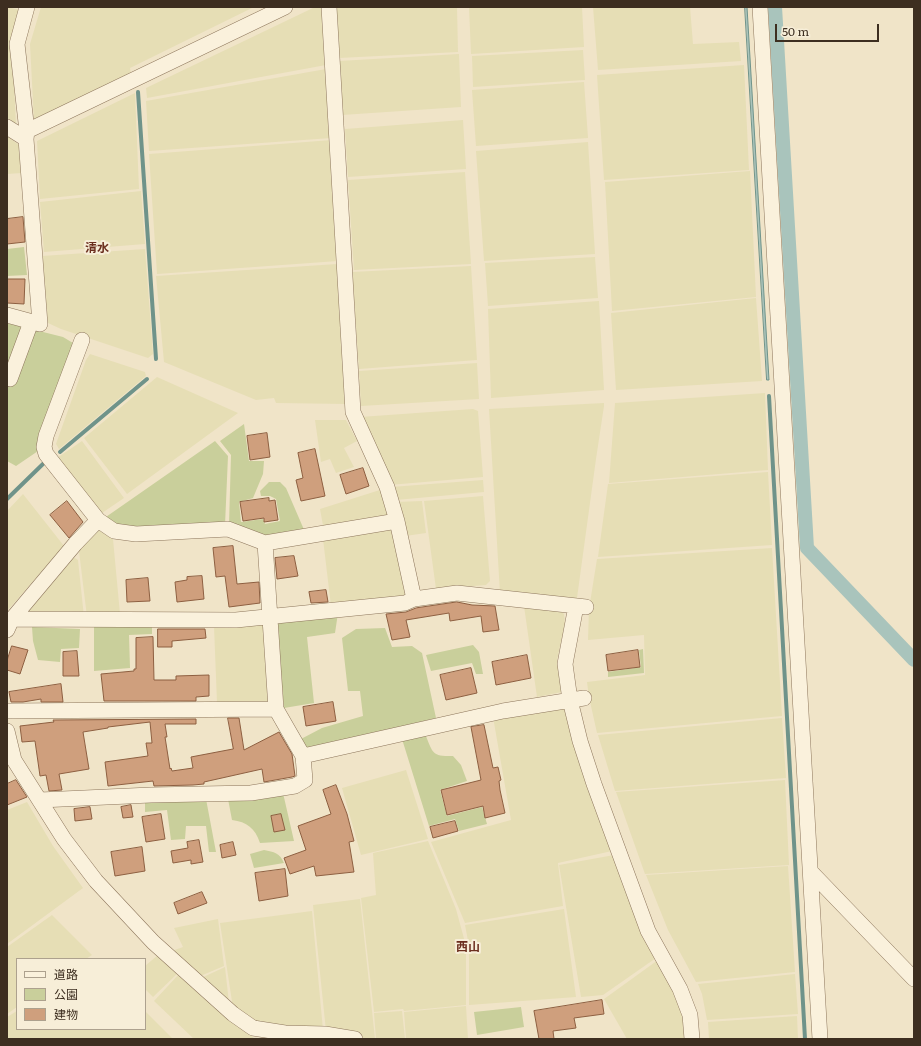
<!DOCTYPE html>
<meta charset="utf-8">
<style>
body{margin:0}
#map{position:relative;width:921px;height:1046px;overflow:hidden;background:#f0e4c8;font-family:Literata,"Noto Sans JP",serif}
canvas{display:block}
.frame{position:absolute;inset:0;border:8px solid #3d2e20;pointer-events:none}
.legend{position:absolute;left:16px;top:958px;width:130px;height:72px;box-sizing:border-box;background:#f7eed8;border:1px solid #ada18e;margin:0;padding:5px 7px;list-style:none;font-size:12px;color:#3d2e20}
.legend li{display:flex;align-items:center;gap:8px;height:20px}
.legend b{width:20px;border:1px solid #ada18e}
.scale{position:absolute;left:775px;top:24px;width:104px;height:18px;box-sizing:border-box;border:2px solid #3d2e20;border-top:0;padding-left:5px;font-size:12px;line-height:14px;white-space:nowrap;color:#3d2e20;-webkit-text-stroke:3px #f7eed8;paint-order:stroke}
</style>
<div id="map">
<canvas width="921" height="1046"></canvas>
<div class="frame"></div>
<ul class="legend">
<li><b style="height:5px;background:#faf1dc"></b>道路</li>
<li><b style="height:11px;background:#c9cf9b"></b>公園</li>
<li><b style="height:11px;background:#cf9f7d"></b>建物</li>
</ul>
<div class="scale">50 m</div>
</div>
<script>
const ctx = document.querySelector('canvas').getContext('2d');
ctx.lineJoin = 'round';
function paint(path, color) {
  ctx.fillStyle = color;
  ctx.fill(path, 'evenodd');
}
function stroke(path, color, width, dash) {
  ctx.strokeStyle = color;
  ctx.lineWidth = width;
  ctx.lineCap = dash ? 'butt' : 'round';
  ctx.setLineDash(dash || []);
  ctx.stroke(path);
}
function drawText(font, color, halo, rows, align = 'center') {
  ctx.font = font + ' Literata,"Noto Sans JP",serif';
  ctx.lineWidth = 4;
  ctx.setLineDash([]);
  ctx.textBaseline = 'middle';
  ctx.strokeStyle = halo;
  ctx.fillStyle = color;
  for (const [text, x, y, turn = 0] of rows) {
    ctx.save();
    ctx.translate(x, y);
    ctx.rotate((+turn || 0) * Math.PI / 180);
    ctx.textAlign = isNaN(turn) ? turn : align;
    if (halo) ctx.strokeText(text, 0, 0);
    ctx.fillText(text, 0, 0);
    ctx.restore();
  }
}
paint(new Path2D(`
 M7,7l14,3 -9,36 4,78 -9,-5z
 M41,7h213l-124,61 1,7 -97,46 -4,-77z
 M315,7h7l4,58 -179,33 -1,-10z
 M336,7h121l1,45 -119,6z
 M469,7h113l2,40 -113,7z
 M593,7h97l3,37 46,-2 2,19 -143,9z
 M583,50l2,30 -112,7 -1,-31z
 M459,54l2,53 -119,8 -3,-54z
 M744,65l5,105 -145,10 -7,-105z
 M326,69l5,69 -182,13 -3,-50z
 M584,82l4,56 -112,8 -4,-56z
 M135,93l4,96 -99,10 -3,-58z
 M463,120l3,49 -118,8 -3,-48z
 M7,136l12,9 3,28 -15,1z
 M332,140l6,121 -181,13 -8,-120z
 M588,142l7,112 -111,7 -8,-110z
 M750,171l6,126 -144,14 -7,-129z
 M465,172l6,92 -117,6 -6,-90z
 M141,191l4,53 -101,8 -4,-50z
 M145,249l8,105 -5,4 -87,-29 -13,-6 -6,-67z
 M595,257l3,41 -110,8 -3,-43z
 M337,264l10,140 -71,-1 -2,-5 -18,2 -92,-38 -8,-86z
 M471,266l6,94 -118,9 -7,-97z
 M756,298l6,83 -146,9 -5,-77z
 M599,301l5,89 -113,8 -3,-89z
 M90,354l55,18 1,4 -87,73 -3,-5 30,-84z
 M477,363l2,36 -118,7 -2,-35z
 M157,377l81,36 -111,81 -43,-56z
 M765,393l3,77 -159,13 6,-80z
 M604,403v3l-8,53 -19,139 -77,-5 -11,-184z
 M473,409l5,2 5,66 -94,8 -29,-68z
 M315,420h31l11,21 -13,7 10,19 -18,6 -6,-14 -9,3z
 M82,441l42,57 -22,15 -45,-55z
 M768,472l4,73 -174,12 10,-73z
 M483,480l1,12 -88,8 -5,-13z
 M383,489l9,29 -68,13 -4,-22z
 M23,494l41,52 -57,65v-100z
 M483,496l7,85 -4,4 -50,4 -12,-88z
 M422,501l4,32 -21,3 -9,-34z
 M393,524l13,71 -75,11 -8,-67z
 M98,528l15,11 7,75 -33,3 -8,-66z
 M772,548l10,168 -185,17 -8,-36 -2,-15 58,-7 -1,-40 -56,5 1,-31 8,-50z
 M72,556l6,4 6,57h-59v-7z
 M524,606l33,2 7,6 1,10 -8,36 5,32 -25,5z
 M266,622l5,80 -54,1 -3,-77z
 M562,705l5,5 45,141 -54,12 5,43 -98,17 -34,-81 80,-22 -18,-103z
 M782,718l4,60 -171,13 -17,-56z
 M406,770l22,69 -67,16 -19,-67z
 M785,780l4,85 -144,9 -29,-82z
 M27,802l26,44 30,42 -76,56v-134z
 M428,841l28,68 10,37v59l-62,6 -1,-2 -29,3 -13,-114 15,-3 -3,-42z
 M614,855l42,103 -53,37 -22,2 -22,-132z
 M788,866l7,106 -99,10 -28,-52 -22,-55z
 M360,899l15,140h-8l-41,-8 -13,-126z
 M564,909l12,88 -107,8v-59l-4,-21z
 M312,911l11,119 -65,-4 -25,-18 -13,-85z
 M52,915l40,40 -6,4h-69v48l-10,7v-67z
 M218,919l6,47 -26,11 -29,-25 14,-5 -9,-19z
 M158,955l19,19 -24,23 -8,-8v-23z
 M658,960l24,43 6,36h-61l-23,-40z
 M225,967l4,36 -30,-24z
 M179,974l59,50 17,15h-61l-40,-38z
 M795,974l3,40 -91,6 -5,-26 -4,-10z
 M466,1006l2,33h-62l-2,-27z
 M17,1011v18h128v-18l28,28h-166v-22z
 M402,1011l3,28h-29l-2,-26z
 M797,1016l1,23h-89l-1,-17z`), '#e6deb5');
paint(new Path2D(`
 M24,247l3,28 -20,1v-27z
 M7,323l56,14 10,6 -32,106 -25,17 -9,-5z
 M244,424l5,37h15l-1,13 -10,24 -14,4 2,20 22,-3 2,5 15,-3 -4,-22 -6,-3h-9l-1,-5 9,-9h11l6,6 19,44 -37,7 -39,-14 2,-70 -11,-14z
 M215,441l13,15 -3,69 -88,6 -34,-12z
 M338,613l-3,20 -28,4 7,66 -30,5 -8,-89z
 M94,624l58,1v9l-23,1 1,33 -36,3z
 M32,627l48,2 -1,19 -18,1 -1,13 -22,-2 -5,-19z
 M385,628l7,19 20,-1 10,7 14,65 -130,33 -5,-12 21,-11 41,-12 -3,-25h-12l-6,-53 14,-9z
 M473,645l6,7 4,22h-7l-4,-11 -41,8 -5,-16z
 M643,649l1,24 -36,4v-5l33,-5 -2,-17z
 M425,734c8,18 6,23 28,22l8,9 6,16 -27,9 7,26 35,-9 5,17 -28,7 -4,-12 -26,7 -27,-87z
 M283,793l11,48 -34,2c-5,-15 -13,-21 -28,-23l-4,-21z
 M206,799l10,53h-7l-3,-26h-20l-1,13 -14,1 -4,-30 -22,2v-12z
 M264,850c10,2 16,3 20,13l-30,5 -4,-14z
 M521,1007l3,20 -47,8 -3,-23z`), '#c9cf9b');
const water = new Path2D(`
 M745,7h2l22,373h-2z`);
paint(water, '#a9c4bc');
stroke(water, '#6f938a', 1);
stroke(new Path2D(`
 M138,92l18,267
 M769,396l36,643
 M60,452l87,-73
 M7,499l38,-37`), '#6f938a', 4);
stroke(new Path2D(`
 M775,7l32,541 107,112`), '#a9c4bc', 14);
const building = new Path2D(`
 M23,217l2,25 -18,2v-25z
 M7,279h18l-1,25 -17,-1z
 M267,433l3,24 -20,3 -3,-24z
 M315,449l10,47 -24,5 -5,-21 7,-2 -5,-25z
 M363,468l6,18 -23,8 -6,-19z
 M269,498v3l6,-1 3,20 -14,2v-4l-21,3 -3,-19z
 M67,501l16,21 -14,16 -19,-23z
 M233,546l4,38 22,-2 1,21 -31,4 -4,-31 -9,1 -3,-29z
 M294,556l4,20 -21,3 -2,-21z
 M202,576l2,23 -27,3 -2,-20 12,-2v-3z
 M148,578l2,23 -23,1 -1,-22z
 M326,590l2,12 -17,1 -2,-11z
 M457,602l15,3 23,1 4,24 -16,2 -2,-16 -31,5 -1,-8 -43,7 4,17 -18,3 -6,-26 20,-2 10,-4z
 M158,629h47l1,9 -34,3v6h-14z
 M153,637l1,43h22v-4l33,-1v21l-13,1v4h-92l-3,-27 33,-3v-2h2v-31z
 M12,646l16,4 -8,24 -13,-4v-9z
 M638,650l2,17 -32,4 -2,-16z
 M77,651l2,25h-16v-24z
 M527,655l4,23 -35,7 -4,-23z
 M471,668l6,25 -31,7 -6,-25z
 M61,684l2,18h-22v-3l-18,3h-12l-2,-10z
 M333,702l3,19 -30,5 -3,-19z
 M228,718h11l5,32 35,-18 13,22 3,22 -3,1 -28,5 -2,-13 -58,13v2l-11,1 -39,1 -1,-5 -45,5 -3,-24 43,-6 -2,-13h6l-2,-21 -42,5v1l-25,4 6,37 -30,5 3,16 -13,1 -3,-16 -6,1 -5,-35 -13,1 -2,-16 34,-4 -1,-2 143,-1v5h-31l2,13h-2l5,32 1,-1 1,3 21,-3 -2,-11 42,-8z
 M484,725l9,43 5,-1 3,13 -2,1 1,9 5,23 -20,5 -2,-12 -36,9 -6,-25 40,-10 -10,-53z
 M16,780l11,17 -20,8v-21z
 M336,785l11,29 7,27 -5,1 5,30 -38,4 -2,-10 -24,8 -6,-16 22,-8 -8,-24 33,-12 -8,-24z
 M131,805l2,12 -10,1 -2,-11z
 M90,807l2,12 -17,2 -1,-12z
 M161,814l4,25 -19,3 -4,-25z
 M281,814l4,16 -11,2 -3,-16z
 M455,821l3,10 -25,7 -3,-11z
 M199,840l4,22 -12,2v-4l-18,3 -2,-12 17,-3 -1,-6z
 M233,842l3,13 -14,3 -2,-13z
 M142,847l3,24 -30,5 -4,-24z
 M285,869l3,27 -29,5 -4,-28z
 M202,892l5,11 -29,11 -4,-11z
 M602,1000l2,14 -30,4 2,10 -23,3 1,8h-15l-5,-28z`);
paint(building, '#cf9f7d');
stroke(building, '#8d5f41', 1);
const minor = new Path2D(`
 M329,7l24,405 34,75 10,34 17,78 43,-6 129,14
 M760,7l60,1032
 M7,127l19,12
 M27,131l258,-124
 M7,315l33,9 -14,-185 1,-8 -10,-87 10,-37
 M82,340l-36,96 -2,11 2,7 52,66 16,11 22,3 92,-5 37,14 132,-22
 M10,379l21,-57
 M576,606l-11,58 5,36 10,41 14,43 54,147 32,58 10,26 2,24
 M12,619l224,1 169,-17 9,-4
 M7,630l5,-11 63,-75 23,-24
 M7,711l269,-2
 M7,731l7,29 50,79 32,42 57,61 80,72 20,14 32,5 40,1 30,5
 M303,756l200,-45 81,-13
 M40,800l111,-5 100,-2 44,-7 10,-6 -2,-24 -27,-47 -11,-166
 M811,872l103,107`);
stroke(minor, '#8d765c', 16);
stroke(minor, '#faf1dc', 15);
drawText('bold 12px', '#6b2e1e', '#f7eed8', [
 ["清水",97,248],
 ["西山",468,947]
]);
</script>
